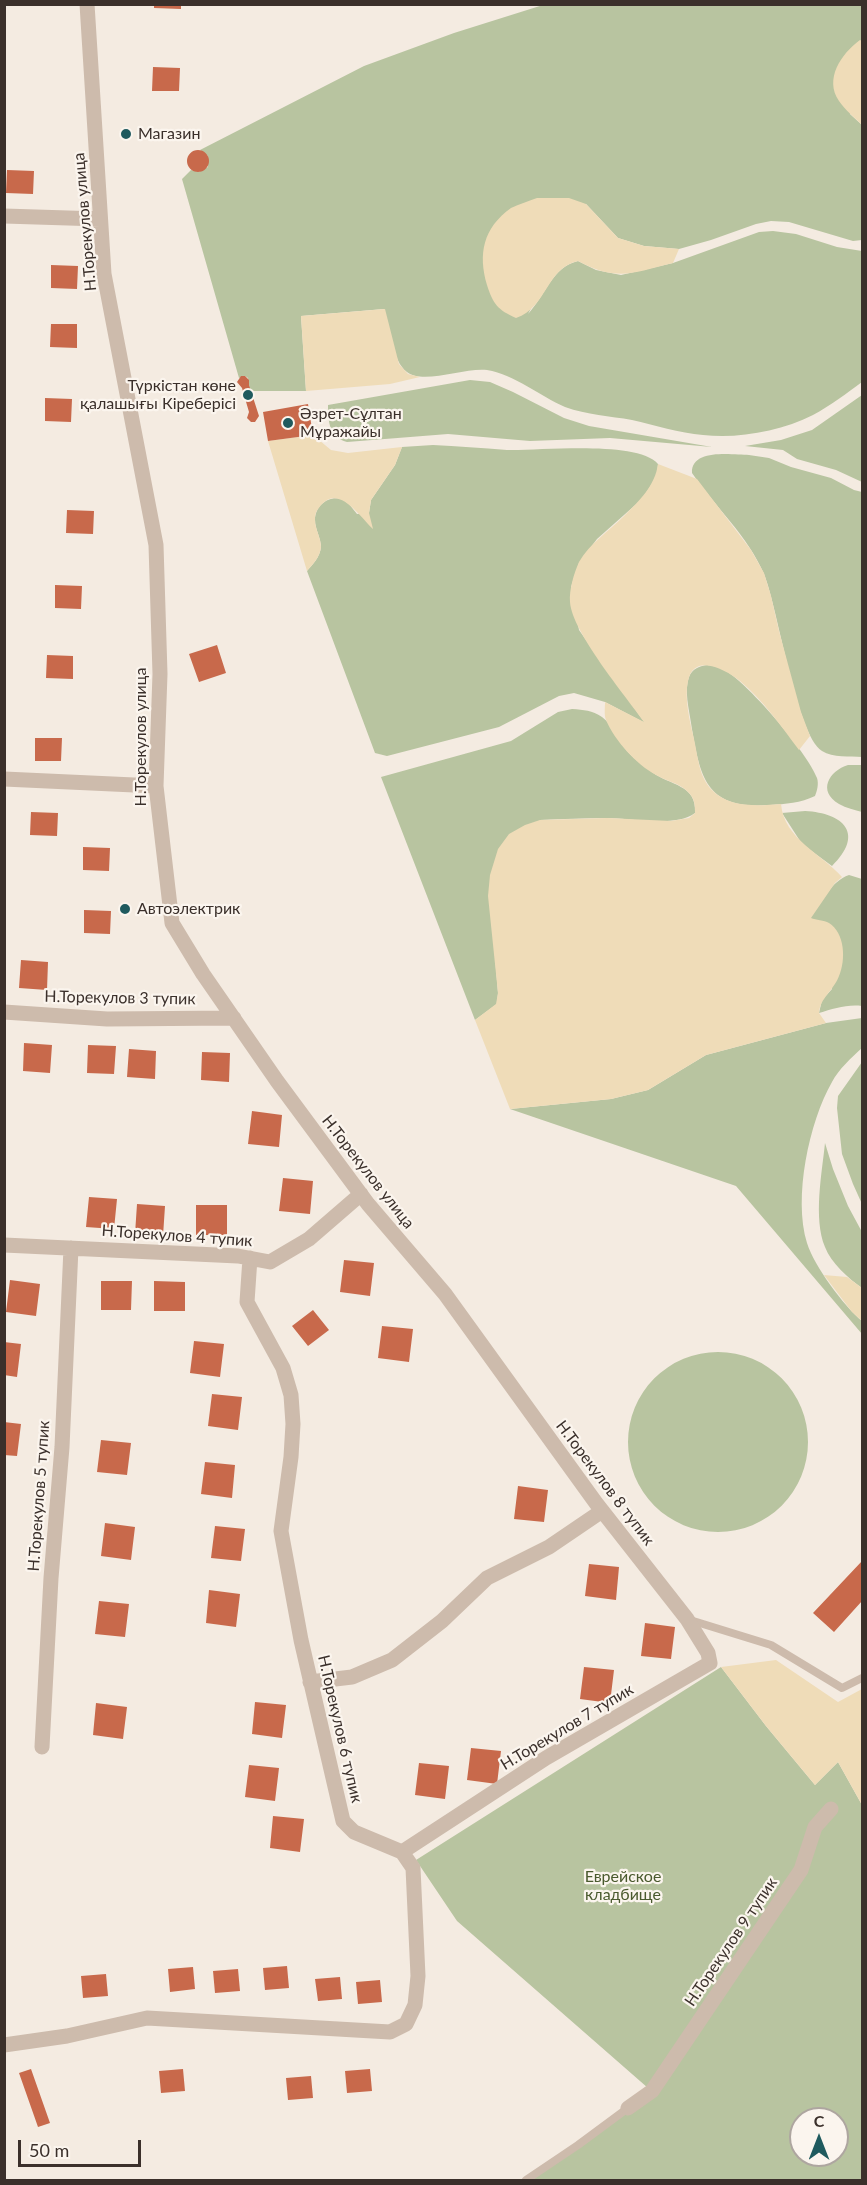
<!DOCTYPE html>
<meta charset="utf-8">
<style>
body{margin:0}
#map{position:relative;width:867px;height:2185px;overflow:hidden;background:#f4ebe1;font-family:Lato,sans-serif}
canvas{display:block}
.frame{position:absolute;inset:0;border:6px solid #3b302b;pointer-events:none}
.north{position:absolute;left:789px;top:2107px;width:60px;height:60px;box-sizing:border-box;background:#fbf5ee;border:2px solid #aea6a0;border-radius:50%;rotate:0deg;font-size:16px;font-weight:700;line-height:24px;text-align:center;color:#3b302b}
.north::after{content:'';display:block;margin:auto;width:21px;height:27px;background:#1f5a5e;clip-path:polygon(50% 0,100% 100%,50% 72%,0 100%)}
.scale{position:absolute;left:18px;top:2140px;width:123px;height:27px;box-sizing:border-box;border:3px solid #3b302b;border-top:0;padding-left:8px;font-size:18px;line-height:21px;white-space:nowrap;color:#3b302b;-webkit-text-stroke:4px #fbf5ee;paint-order:stroke}
</style>
<div id="map">
<canvas width="867" height="2185"></canvas>
<div class="frame"></div>
<div class="north">С</div>
<div class="scale">50 m</div>
</div>
<script>
const ctx = document.querySelector('canvas').getContext('2d');
ctx.lineJoin = 'round';
function paint(path, color) {
  ctx.fillStyle = color;
  ctx.fill(path, 'evenodd');
}
function stroke(path, color, width, dash) {
  ctx.strokeStyle = color;
  ctx.lineWidth = width;
  ctx.lineCap = dash ? 'butt' : 'round';
  ctx.setLineDash(dash || []);
  ctx.stroke(path);
}
function drawText(font, color, halo, rows, align = 'center') {
  ctx.font = font + ' Lato,sans-serif';
  ctx.lineWidth = 4.5;
  ctx.setLineDash([]);
  ctx.textBaseline = 'middle';
  ctx.strokeStyle = halo;
  ctx.fillStyle = color;
  for (const [text, x, y, turn = 0] of rows) {
    ctx.save();
    ctx.translate(x, y);
    ctx.rotate((+turn || 0) * Math.PI / 180);
    ctx.textAlign = isNaN(turn) ? turn : align;
    if (halo) ctx.strokeText(text, 0, 0);
    ctx.fillText(text, 0, 0);
    ctx.restore();
  }
}
paint(new Path2D(`
 M543,5h319v36h-3l-9,73 12,11v115l-9,1 -64,-19 -18,-1 -15,3 -45,16 -32,9 -35,-3 -26,-8 -32,-34 -58,110c17,-18 24,-47 50,-53l18,9 25,5 52,-12 86,-31 14,-1 23,3 41,13 25,4v131c-15,11 -32,24 -49,33 -32,16 -74,24 -110,20 -24,-2 -48,-10 -71,-15 -22,-4 -45,-5 -67,-13 -25,-11 -50,-32 -78,-37 -21,-3 -64,15 -80,2 -15,-11 -17,-45 -23,-63l-83,7 5,75h-56l-2,-13 -3,-2 -6,2 -57,-199 9,-9 8,2 9,-5v-11l-8,-6 164,-84 90,-33z
 M470,380l20,2 23,10 51,26 25,8 123,21 -102,-9 -80,3 -82,-7 -101,8c-18,-5 -19,-20 -19,-37z
 M862,395v87l-26,-12 -39,-11 -14,-9 -38,-4 36,-6 31,-10z
 M433,445c24,1 49,3 74,5 33,1 130,-10 151,14l-1,10 -5,10 -10,15 -45,40 -18,24 -8,24 8,43 66,93 -40,-21 -31,-9 -15,3 -60,31 -112,29 -12,-3 -68,-182c6,-7 13,-14 14,-24 0,-9 -6,-18 -6,-27 0,-15 15,-26 29,-20 5,3 9,9 13,14l12,-1 2,-13 24,-35 7,-18z
 M749,455l20,3 22,9 40,11 23,12 8,2v265c-12,-1 -29,1 -40,-6 -26,-17 -44,-143 -58,-177 -16,-38 -49,-67 -72,-101 -1,-25 41,-18 57,-18z
 M707,665c4,1 10,1 14,3 24,11 87,85 96,110 2,6 0,13 -2,18 -14,7 -30,8 -45,9 -65,5 -70,-28 -79,-82 -2,-14 -7,-33 -2,-46 3,-8 10,-11 18,-12z
 M572,709c12,1 20,1 30,8 10,7 15,21 22,30 7,10 19,18 28,25 18,14 45,12 43,41 -20,15 -64,5 -88,5 -22,0 -45,1 -67,2l-46,125 4,48 -1,11 -22,16 -94,-243 130,-36 47,-29z
 M848,765h14v47c-7,-2 -16,-4 -23,-8 -22,-13 -10,-33 9,-39z
 M805,811c39,2 60,23 27,55l-30,-22 -20,-31z
 M849,875l13,4v127c-15,-2 -29,3 -43,7l3,-13 10,-11 -22,-71c11,-15 21,-37 39,-43z
 M862,1018v30c-10,9 -24,22 -30,34 -23,40 -39,116 -25,161 7,23 37,63 55,78v13l-126,-148 -226,-77 101,-10 37,-9 58,-35 120,-32z
 M862,1062v142l-9,-20 -11,-30 -5,-46 1,-12z
 M825,1143l8,26 15,37 14,26v56c-14,-10 -31,-25 -37,-41 -12,-29 -3,-74 0,-104z
 M628 1442a90 90 0 1 1 180 0a90 90 0 1 1-180 0Z
 M721,1667l45,59 49,59 23,-23 24,43v375h-338l54,-35 70,-57 -191,-167 -41,-61zM801,2119h36v36h-36z`), '#b8c4a0');
paint(new Path2D(`
 M860,40l2,1v84c-7,-7 -17,-15 -23,-24 -15,-22 2,-47 21,-61z
 M537,198h32l17,6 32,34 26,8 35,3 -6,14c-41,10 -55,19 -95,-2 -33,8 -30,46 -62,57 -18,-8 -23,-14 -29,-33 -9,-31 -4,-57 24,-77 8,-4 18,-7 26,-10z
 M385,309l14,55 9,10 12,3 -30,7 -84,7 -5,-75z
 M313,435l18,15 17,3 54,-6 -7,18 -24,35 -2,13 4,16c-12,-11 -33,-44 -51,-25 -5,6 -7,8 -7,16 0,9 6,18 6,27 -1,10 -8,17 -14,24l-39,-130z
 M658,464l39,15 54,71 13,23 7,23 8,35 22,81 9,24 -11,14c-18,-24 -36,-50 -59,-69 -14,-11 -46,-29 -52,0 -4,17 2,41 6,58 4,18 5,38 18,51 17,18 46,16 69,14 3,35 41,50 61,73l-7,6 -24,35c5,2 13,2 18,5 16,10 17,37 10,53 -5,14 -19,22 -20,37l7,10 -120,32 -58,35 -37,9 -101,10 -35,-89 21,-16 2,-11 -10,-97 2,-21 8,-26 11,-15 16,-9 15,-5 67,-2 64,3 18,-3 6,-5c0,-8 0,-14 -7,-21 -8,-9 -22,-11 -32,-17 -20,-11 -41,-34 -50,-55 -2,-5 -1,-12 -1,-18l39,20c-19,-27 -72,-90 -74,-120 -1,-12 4,-29 9,-40 11,-19 29,-30 45,-46 15,-15 31,-30 34,-52z
 M824,1275l23,2 15,11v33l-10,-9z
 M776,1660l62,42 24,-13v116l-24,-43 -23,23 -49,-59 -45,-59z`), '#efdcb8');
paint(new Path2D(`
 M154,4h27v5l-27,-1z
 M153,67l27,1 -1,23h-27z
 M187 161a11 11 0 1 1 22 0a11 11 0 1 1-22 0Z
 M7,170l27,1 -1,23 -27,-1z
 M51,265l27,1 -1,23 -26,-1z
 M51,324h26v24l-27,-1z
 M241,376h4l4,4v5l10,31 -4,6h-4l-4,-4 2,-6 -7,-24 -5,-6z
 M45,398l27,1 -1,23 -26,-1z
 M308,404l5,31 -45,6 -5,-29z
 M67,510l27,1 -1,23 -27,-1z
 M55,585l27,1 -1,23 -26,-1z
 M217,645l9,28 -27,9 -10,-28z
 M47,655l26,1v23l-27,-1z
 M35,738h27l-1,23h-26z
 M31,812l27,1 -1,23 -27,-1z
 M83,847l27,1 -1,23 -26,-1z
 M84,910l27,1 -1,23 -26,-1z
 M21,960l27,2 -1,28 -28,-2z
 M24,1043l28,2 -2,28 -27,-2z
 M88,1045l28,1 -2,28 -27,-1z
 M129,1049l27,2 -1,28 -28,-2z
 M202,1052l28,1 -1,29 -28,-2z
 M252,1111l30,4 -3,32 -31,-3z
 M283,1178l30,3 -3,33 -31,-3z
 M89,1197l28,2 -3,30 -28,-2z
 M137,1204l28,2 -2,30 -28,-2z
 M196,1205h31v30h-31z
 M344,1260l30,3 -4,33 -30,-4z
 M10,1280l30,4 -4,32 -30,-4z
 M101,1281h31l-1,29h-30z
 M154,1281l31,1v29h-31z
 M313,1310l16,20 -21,16 -16,-20z
 M382,1326l31,3 -4,33 -31,-4z
 M194,1341l30,3 -4,33 -30,-4z
 M4,1342l17,2 -4,33 -13,-2z
 M212,1394l30,3 -4,33 -30,-4z
 M4,1422l17,2 -4,32 -13,-1z
 M101,1440l30,3 -4,32 -30,-3z
 M205,1462l30,3 -3,33 -31,-4z
 M518,1486l30,4 -4,32 -30,-3z
 M105,1523l30,4 -4,33 -30,-4z
 M215,1526l30,3 -4,32 -30,-3z
 M862,1561v40l-28,31 -21,-19z
 M589,1564l30,3 -3,33 -31,-4z
 M209,1590l31,4 -4,33 -30,-4z
 M99,1601l30,3 -4,33 -30,-3z
 M645,1623l30,4 -4,32 -30,-3z
 M584,1667l30,3 -4,33 -30,-4z
 M255,1702l31,3 -4,33 -30,-4z
 M96,1703l31,4 -4,32 -30,-4z
 M471,1748l30,3 -4,33 -30,-4z
 M419,1763l30,3 -4,33 -30,-4z
 M249,1765l30,3 -4,33 -30,-4z
 M273,1816l31,3 -4,33 -30,-4z
 M287,1966l2,22 -24,2 -2,-22z
 M193,1967l2,22 -25,3 -2,-23z
 M238,1969l2,22 -25,2 -2,-22z
 M106,1974l2,22 -25,2 -2,-22z
 M340,1977l2,22 -24,2 -3,-22z
 M380,1980l2,22 -24,2 -2,-22z
 M31,2069l19,54 -12,4 -19,-54z
 M183,2069l2,22 -24,2 -2,-22z
 M370,2069l2,22 -25,2 -2,-22z
 M311,2076l2,22 -25,2 -2,-22z`), '#c8694b');
stroke(new Path2D(`
 M690,1620l81,25 71,43 20,-10
 M526,2180l52,-35 50,-37`), '#cdbbac', 8);
stroke(new Path2D(`
 M87,4l17,270 52,271 4,129 -4,112 16,137 31,51 74,107 91,123 77,90 151,209 91,116 21,34 2,10 -164,95 -144,94
 M4,216l96,3
 M4,779l152,7
 M4,1012l103,7 127,-1
 M4,1245l234,11 32,6 39,-23 52,-45
 M310,1682l42,-5 40,-17 50,-39 45,-43 62,-31 53,-36
 M42,1747l9,-169 11,-131 9,-199
 M4,2045l63,-9 80,-18 243,14 16,-8 9,-19 3,-29 -5,-108 -11,-16 -48,-20 -11,-11 -42,-181 -20,-109 10,-74 2,-33 -2,-29 -8,-27 -36,-66 3,-44
 M628,2108l24,-17 149,-221 14,-43 16,-18`), '#cdbbac', 15);
for (const [x, y, r, color] of [
 [126,134,6,"#1f5a5e"],
 [248,395,6,"#1f5a5e"],
 [288,423,6,"#1f5a5e"],
 [125,909,6,"#1f5a5e"]
]) {
  const dot = new Path2D();
  dot.arc(x, y, r, 0, 2 * Math.PI);
  ctx.fillStyle = color;
  ctx.fill(dot);
  stroke(dot, '#fbf5ee', 2);
}
drawText('16px', '#3b302b', '#fbf5ee', [
 ["Магазин",138,134],
 ["Түркістан көне",236,386,"right"],
 ["қалашығы Кіреберісі",236,404,"right"],
 ["Әзрет-Сұлтан",300,414],
 ["Мұражайы",300,432],
 ["Автоэлектрик",137,909]
], 'left');
drawText('16px', '#3b302b', '#fbf5ee', [
 ["Н.Торекулов улица",85,222,-95],
 ["Н.Торекулов улица",141,737,-90],
 ["Н.Торекулов 3 тупик",120,998,1],
 ["Н.Торекулов улица",368,1172,52],
 ["Н.Торекулов 4 тупик",177,1236,4],
 ["Н.Торекулов 8 тупик",605,1483,53],
 ["Н.Торекулов 5 тупик",39,1496,-86],
 ["Н.Торекулов 7 тупик",567,1727,-31],
 ["Н.Торекулов 6 тупик",340,1729,77],
 ["Н.Торекулов 9 тупик",731,1942,-56]
]);
drawText('16px', '#4a5a2e', '#fbf5ee', [
 ["Еврейское",623,1877],
 ["кладбище",623,1895]
]);
</script>
